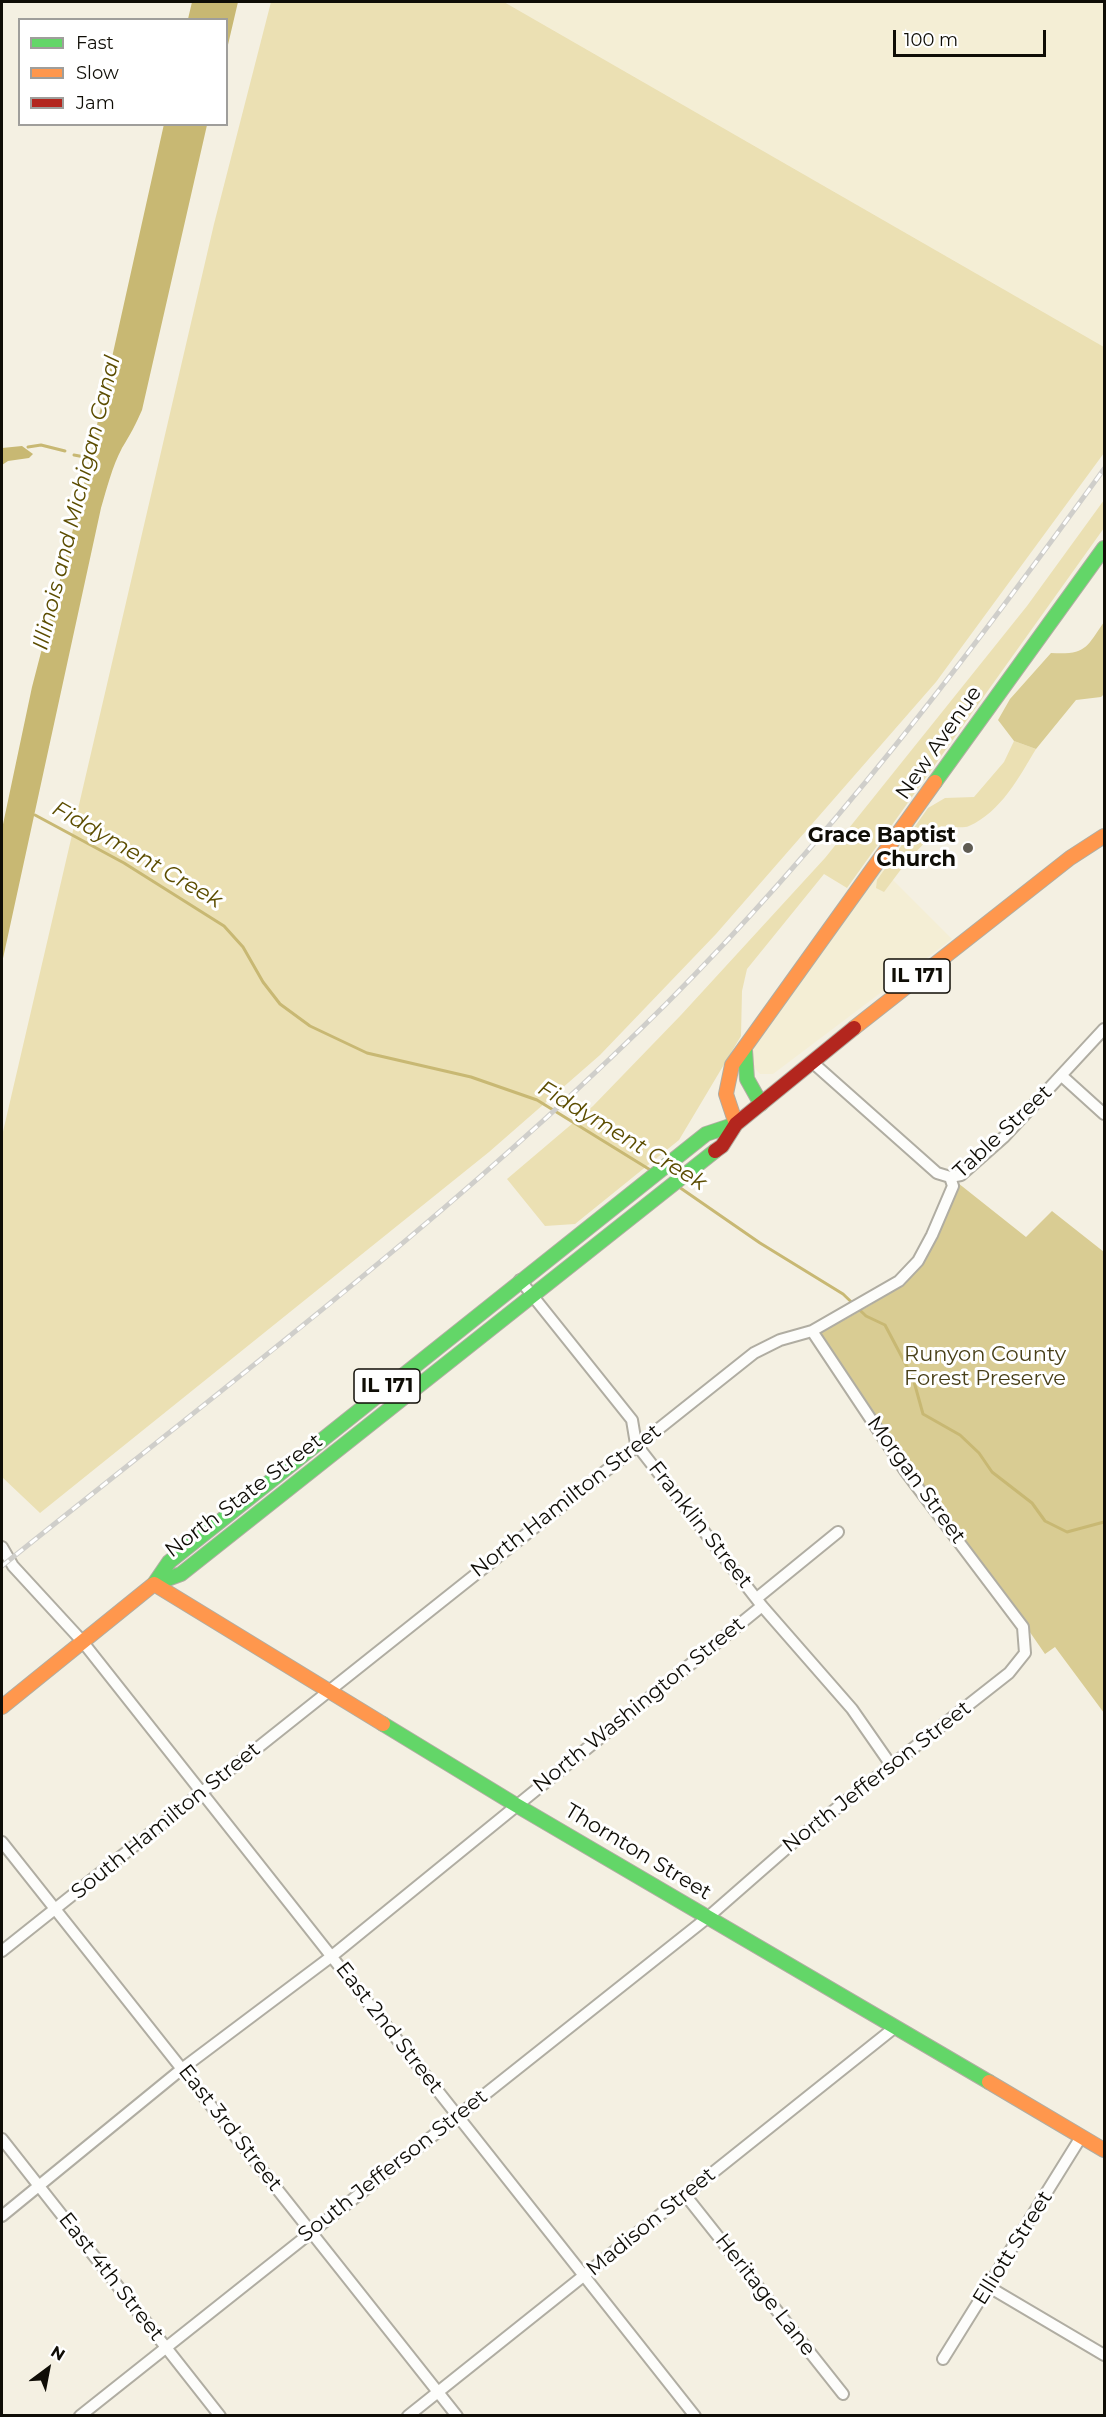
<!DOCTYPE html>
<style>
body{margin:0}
#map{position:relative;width:1106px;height:2417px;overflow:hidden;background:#f4f0e2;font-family:Montserrat,sans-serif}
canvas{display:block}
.frame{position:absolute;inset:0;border:3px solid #0f0d06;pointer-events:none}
.legend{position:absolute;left:18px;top:18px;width:210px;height:108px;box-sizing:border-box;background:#fff;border:2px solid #9f9e9b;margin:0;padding:8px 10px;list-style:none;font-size:18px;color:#0f0d06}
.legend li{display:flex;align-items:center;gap:12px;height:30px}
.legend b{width:30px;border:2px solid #9f9e9b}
.north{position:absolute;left:18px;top:2339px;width:60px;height:60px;-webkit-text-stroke:4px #fff;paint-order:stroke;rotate:32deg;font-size:16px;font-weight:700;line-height:24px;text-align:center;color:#0f0d06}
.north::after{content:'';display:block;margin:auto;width:21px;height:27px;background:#0f0d06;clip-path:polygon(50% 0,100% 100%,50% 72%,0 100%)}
.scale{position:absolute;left:893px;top:30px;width:153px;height:27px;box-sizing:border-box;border:3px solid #0f0d06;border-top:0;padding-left:8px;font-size:18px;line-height:21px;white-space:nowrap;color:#0f0d06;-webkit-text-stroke:4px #fff;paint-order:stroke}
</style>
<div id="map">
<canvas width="1106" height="2417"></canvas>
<div class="frame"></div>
<ul class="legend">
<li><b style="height:8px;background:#63d668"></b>Fast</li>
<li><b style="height:8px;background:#ff974d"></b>Slow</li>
<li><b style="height:8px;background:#b3261e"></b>Jam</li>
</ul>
<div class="north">N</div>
<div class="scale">100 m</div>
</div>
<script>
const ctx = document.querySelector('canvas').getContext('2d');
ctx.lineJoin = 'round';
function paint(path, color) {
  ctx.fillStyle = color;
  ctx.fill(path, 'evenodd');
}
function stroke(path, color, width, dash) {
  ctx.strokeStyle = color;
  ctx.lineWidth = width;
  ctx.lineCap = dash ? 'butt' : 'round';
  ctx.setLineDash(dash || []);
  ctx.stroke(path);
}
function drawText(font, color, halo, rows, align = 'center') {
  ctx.font = font + ' Montserrat,sans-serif';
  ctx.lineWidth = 6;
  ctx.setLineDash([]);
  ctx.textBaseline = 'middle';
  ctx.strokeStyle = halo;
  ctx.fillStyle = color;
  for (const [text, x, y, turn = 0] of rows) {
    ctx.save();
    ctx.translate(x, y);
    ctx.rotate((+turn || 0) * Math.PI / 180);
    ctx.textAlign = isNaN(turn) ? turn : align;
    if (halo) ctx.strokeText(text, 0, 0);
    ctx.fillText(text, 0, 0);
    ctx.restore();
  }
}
paint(new Path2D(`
 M504,2h600v345z
 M882,869l70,70 -179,135h-13l-11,-12 3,-12z`), '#f4eed5');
paint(new Path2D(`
 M271,2h233l600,345v106l-168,229 -220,252 -116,121 -111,97 -449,361 -38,-36v-341l212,-912z
 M1104,500v28l-257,360 -23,-14 -77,95 -5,22 -1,45 -62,104 -104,84 -30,2 -38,-47 86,-73 88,-91 144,-157 202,-252z
 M1014,741l22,8c-17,28 -35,63 -67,77 -7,3 -20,0 -28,0l-33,34 -24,32 -8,-4 1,-8 51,-72 17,-10 29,-1 30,-35z`), '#ebe0b3');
paint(new Path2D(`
 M1104,622v72l-3,3 -25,3 -40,49 -22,-8 -16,-21 12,-21 41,-46c35,2 35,-5 53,-31z
 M958,1183l68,54 26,-26 52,41v461l-49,-66 -10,7 -58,-84 -77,-98 -91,-138c32,-19 71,-36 97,-64 21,-24 32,-57 42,-87z`), '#d9cc93');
paint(new Path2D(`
 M192,2h46l-11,47 -1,-29 -38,-1z
 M164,124l43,1 -65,285c-6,14 -12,25 -20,38 -10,19 -15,40 -21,60l-99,455v-134l30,-142 46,-177z
 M22,446l11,8 -4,4 -21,3 -6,4v-17z`), '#c8b873');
stroke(new Path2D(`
 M28,447l13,-2 24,6
 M74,455l16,3
 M35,815l89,48 100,63 19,21 20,35 17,22 30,22 57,27 104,24 66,23 115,71
 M679,1187l81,56 83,51 23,22 19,9 28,53 10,36 37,21 19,18 13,19 40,31 13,18 22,11 37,-10`), '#c8b873', 3);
const street = new Path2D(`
 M812,1062l125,111 13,4 11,-2 43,-38 100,-108
 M1062,1076l42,38
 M520,1280l112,140 4,24 126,162 90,103 39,56
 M2,1547l11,19 69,75 613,775
 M757,1598l81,-66
 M2,1842l455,574
 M2,1951l752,-598 26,-13 32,-9 87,-50 19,-20 14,-26 21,-49 -3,-9
 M2,2139l218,277
 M686,2196l157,198
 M2,2216l181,-148 149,-112 430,-350
 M989,2287l115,68
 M943,2359l138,-222
 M80,2416l627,-498 88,-77 214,-168 16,-20 -2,-26 -117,-155 -94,-141
 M408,2416l486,-388`);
const fast = new Path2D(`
 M935,782l169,-234
 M745,1050l2,29 14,25
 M154,1584l15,-22 537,-428 30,-10
 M154,1584l27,-10 534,-423
 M383,1724l133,81 473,277`);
const slow = new Path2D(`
 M854,1028l216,-170 34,-22
 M736,1124l-10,-30 6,-29 203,-283
 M154,1584l229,140
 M2,1707l152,-123
 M989,2082l115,68`);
const jam = new Path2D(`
 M715,1151l7,-5 14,-22 118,-96`);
stroke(street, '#b0ada2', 14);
stroke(fast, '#b0ada2', 16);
stroke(slow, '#b0ada2', 16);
stroke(jam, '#b0ada2', 16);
stroke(street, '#fdfdfb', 10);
stroke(fast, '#63d668', 14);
stroke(slow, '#ff974d', 14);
stroke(jam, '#b3261e', 14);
const rail = new Path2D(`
 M2,1566c226,-182 459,-357 665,-563 164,-165 301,-346 437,-534`);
stroke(rail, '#cfceca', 5);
stroke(rail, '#fff', 3, [9]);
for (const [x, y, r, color] of [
 [968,848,6,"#5f5c53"]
]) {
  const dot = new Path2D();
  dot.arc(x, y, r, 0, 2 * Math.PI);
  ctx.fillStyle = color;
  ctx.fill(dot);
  stroke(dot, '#fff', 2);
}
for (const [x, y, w] of [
 [917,976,66],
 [387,1386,66]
]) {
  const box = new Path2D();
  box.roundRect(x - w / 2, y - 17, w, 34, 4.5);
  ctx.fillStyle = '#fff';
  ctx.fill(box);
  stroke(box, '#0f0d06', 1.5);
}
drawText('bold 20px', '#0f0d06', null, [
 ["IL 171",917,976],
 ["IL 171",387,1386]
]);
drawText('21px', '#0f0d06', '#fff', [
 ["New Avenue",939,743,-55],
 ["Table Street",1003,1132,-43],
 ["Morgan Street",916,1480,54],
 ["North State Street",244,1496,-37],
 ["North Hamilton Street",566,1501,-38],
 ["Franklin Street",700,1525,52],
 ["North Washington Street",639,1705,-39],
 ["North Jefferson Street",877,1777,-38],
 ["South Hamilton Street",166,1821,-39],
 ["Thornton Street",638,1852,31],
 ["East 2nd Street",389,2028,52],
 ["East 3rd Street",230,2128,52],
 ["South Jefferson Street",393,2166,-38],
 ["Madison Street",651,2222,-39],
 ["Elliott Street",1013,2248,-58],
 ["East 4th Street",111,2277,52],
 ["Heritage Lane",765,2295,52]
]);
drawText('bold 21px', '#0f0d06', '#fff', [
 ["Grace Baptist",956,836],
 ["Church",956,860]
], 'right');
drawText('21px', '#483f18', '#fff', [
 ["Runyon County",985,1355],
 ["Forest Preserve",985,1379]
]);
drawText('italic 22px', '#5c4d00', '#fff', [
 ["Illinois and Michigan Canal",77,503,-76],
 ["Fiddyment Creek",137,855,30],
 ["Fiddyment Creek",622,1136,31]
]);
</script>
